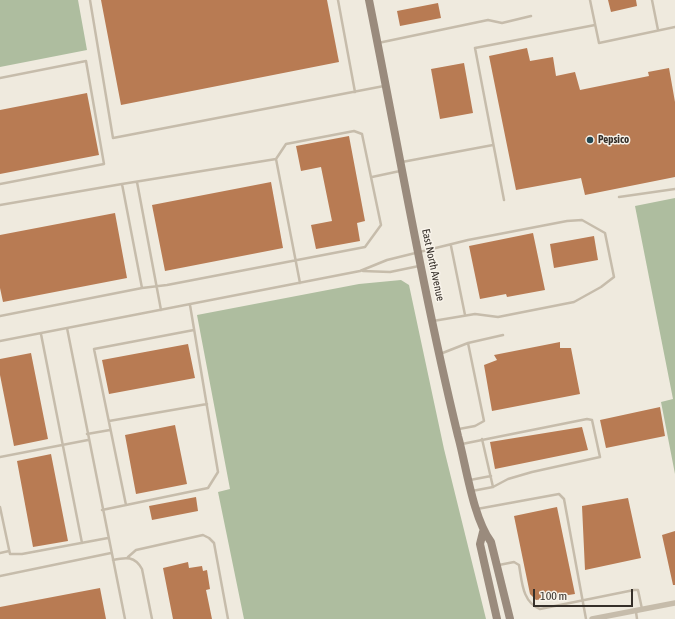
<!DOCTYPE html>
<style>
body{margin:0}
#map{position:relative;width:675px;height:619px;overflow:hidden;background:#efeade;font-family:"Asap Condensed",sans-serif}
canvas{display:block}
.scale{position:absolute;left:533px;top:589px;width:100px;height:18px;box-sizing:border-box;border:2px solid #352f29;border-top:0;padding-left:5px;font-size:12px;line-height:14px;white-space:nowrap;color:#352f29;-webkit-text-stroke:3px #f8f3ea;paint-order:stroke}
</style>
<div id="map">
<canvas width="675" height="619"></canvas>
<div class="scale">100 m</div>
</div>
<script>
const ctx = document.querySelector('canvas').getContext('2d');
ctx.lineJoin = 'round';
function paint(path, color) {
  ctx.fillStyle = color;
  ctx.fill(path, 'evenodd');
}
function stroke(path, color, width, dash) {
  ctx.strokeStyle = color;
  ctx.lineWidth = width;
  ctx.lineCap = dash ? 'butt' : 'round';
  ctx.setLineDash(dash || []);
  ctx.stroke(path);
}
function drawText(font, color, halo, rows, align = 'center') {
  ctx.font = font + ' "Asap Condensed",sans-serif';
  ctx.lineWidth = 3;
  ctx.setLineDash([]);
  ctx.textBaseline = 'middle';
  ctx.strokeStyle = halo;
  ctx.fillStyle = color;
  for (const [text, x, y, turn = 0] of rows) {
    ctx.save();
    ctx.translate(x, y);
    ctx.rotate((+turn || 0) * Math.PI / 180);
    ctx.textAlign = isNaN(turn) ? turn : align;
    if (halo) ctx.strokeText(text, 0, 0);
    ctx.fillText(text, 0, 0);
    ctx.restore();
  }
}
paint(new Path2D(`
 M0,0h78l9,50 -87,17z
 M675,198v276l-14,-72 12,-3 -38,-193z
 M401,280l8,5 35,164 42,170h-242l-26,-127 12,-3 -33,-174 162,-31z`), '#aebd9f');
paint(new Path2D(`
 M101,0h226l12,62 -218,43z
 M608,0h28l1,6 -26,6z
 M438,3l3,15 -41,8 -3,-15z
 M527,48l3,13 23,-4 3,19 19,-4 5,18 69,-14 -1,-4 21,-4 6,34v75l-90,18 -4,-17 -65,12 -27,-134z
 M464,63l9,50 -33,6 -9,-50z
 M87,93l12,62 -99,19v-64z
 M349,136l16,85 -8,2 3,18 -44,8 -5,-24 21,-4 -11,-54 -20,4 -5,-25z
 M271,182l12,66 -118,23 -13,-66z
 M115,213l12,65 -124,24 -3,-14v-53z
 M533,233l12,57 -38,7 -1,-3 -26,5 -11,-53z
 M594,236l4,24 -44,8 -4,-24z
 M560,342v6h11l9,46 -88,17 -8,-46 13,-5 -3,-5z
 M188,344l7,34 -86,16 -7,-34z
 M31,353l17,86 -34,7 -14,-71v-16z
 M660,407l5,29 -59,12 -6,-28z
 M175,425l12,59 -51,10 -11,-59z
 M582,427l6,23 -93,19 -5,-27z
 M51,454l17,87 -35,6 -16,-86z
 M196,497l2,14 -46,9 -3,-14z
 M628,498l13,60 -56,12 -3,-64z
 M557,507l18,87 -39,6 -6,-6 -16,-78z
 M675,531v54h-2l-11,-50z
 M188,562l1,6 13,-2 1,5 4,-1 3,19 -4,1 6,29h-39l-10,-51z
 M100,588l6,31h-106v-12z`), '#b87b53');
stroke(new Path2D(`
 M90,0l23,138 271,-52
 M338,0l17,92
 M590,0l9,43 76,-16
 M652,0l6,30
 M378,43l110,-23 14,3 29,-7
 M0,78l86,-17 18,103 -104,20
 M402,162l91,-17
 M372,177l28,-6
 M137,182l24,128
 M122,184l154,-25 24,124
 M619,197l56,-8
 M504,200l-29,-152 120,-23
 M0,205l122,-21 20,104 -142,28
 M451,246l14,69
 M363,271l27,1 29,-6
 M142,288l25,-3 198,-38 16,-22 -19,-91 -8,-3 -68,13 -10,15
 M67,328l58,291
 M41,334l41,209
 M0,341l360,-70 27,-11 81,-20 99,-19 15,-1 23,13 9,44 -13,10 -27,15 -76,15 -23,-3 -42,7
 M468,343l35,-8
 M440,354l28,-11 16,78 -9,5 -16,3
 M109,421l98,-17
 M87,434l23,-4
 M482,439l11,48
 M462,444l125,-25 5,1 8,37 -68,15 -24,7 -15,8 -21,4
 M0,457l88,-17
 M470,480l21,-4
 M126,505l-32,-156 100,-19
 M0,507l10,47h12l86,-16
 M477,509l82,-15 5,5 22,120
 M102,510l106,-22 10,-16 -28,-167
 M0,553l9,-2
 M128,557l8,-7 67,-15 6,3 5,5 14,76
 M113,560c13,-3 22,-4 29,9l10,50
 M499,565l15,-3 5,3c3,16 3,37 21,44l94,-19h4l4,19
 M0,576l111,-23
 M636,612l1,7`), '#c6bcab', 2.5);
stroke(new Path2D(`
 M592,619l83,-16`), '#c6bcab', 5.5);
stroke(new Path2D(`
 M369,0c29,145 54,292 89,436 8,29 15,82 33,106l19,77
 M483,532l-3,12 17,75`), '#9a8b7d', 8);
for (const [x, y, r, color] of [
 [590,140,4,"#244852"]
]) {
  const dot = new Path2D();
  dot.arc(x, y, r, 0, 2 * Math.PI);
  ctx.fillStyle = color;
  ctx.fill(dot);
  stroke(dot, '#f8f3ea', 1.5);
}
drawText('bold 11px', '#352f29', '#f8f3ea', [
 ["Pepsico",598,140]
], 'left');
drawText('11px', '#352f29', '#f8f3ea', [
 ["East North Avenue",433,265,78]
]);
</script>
